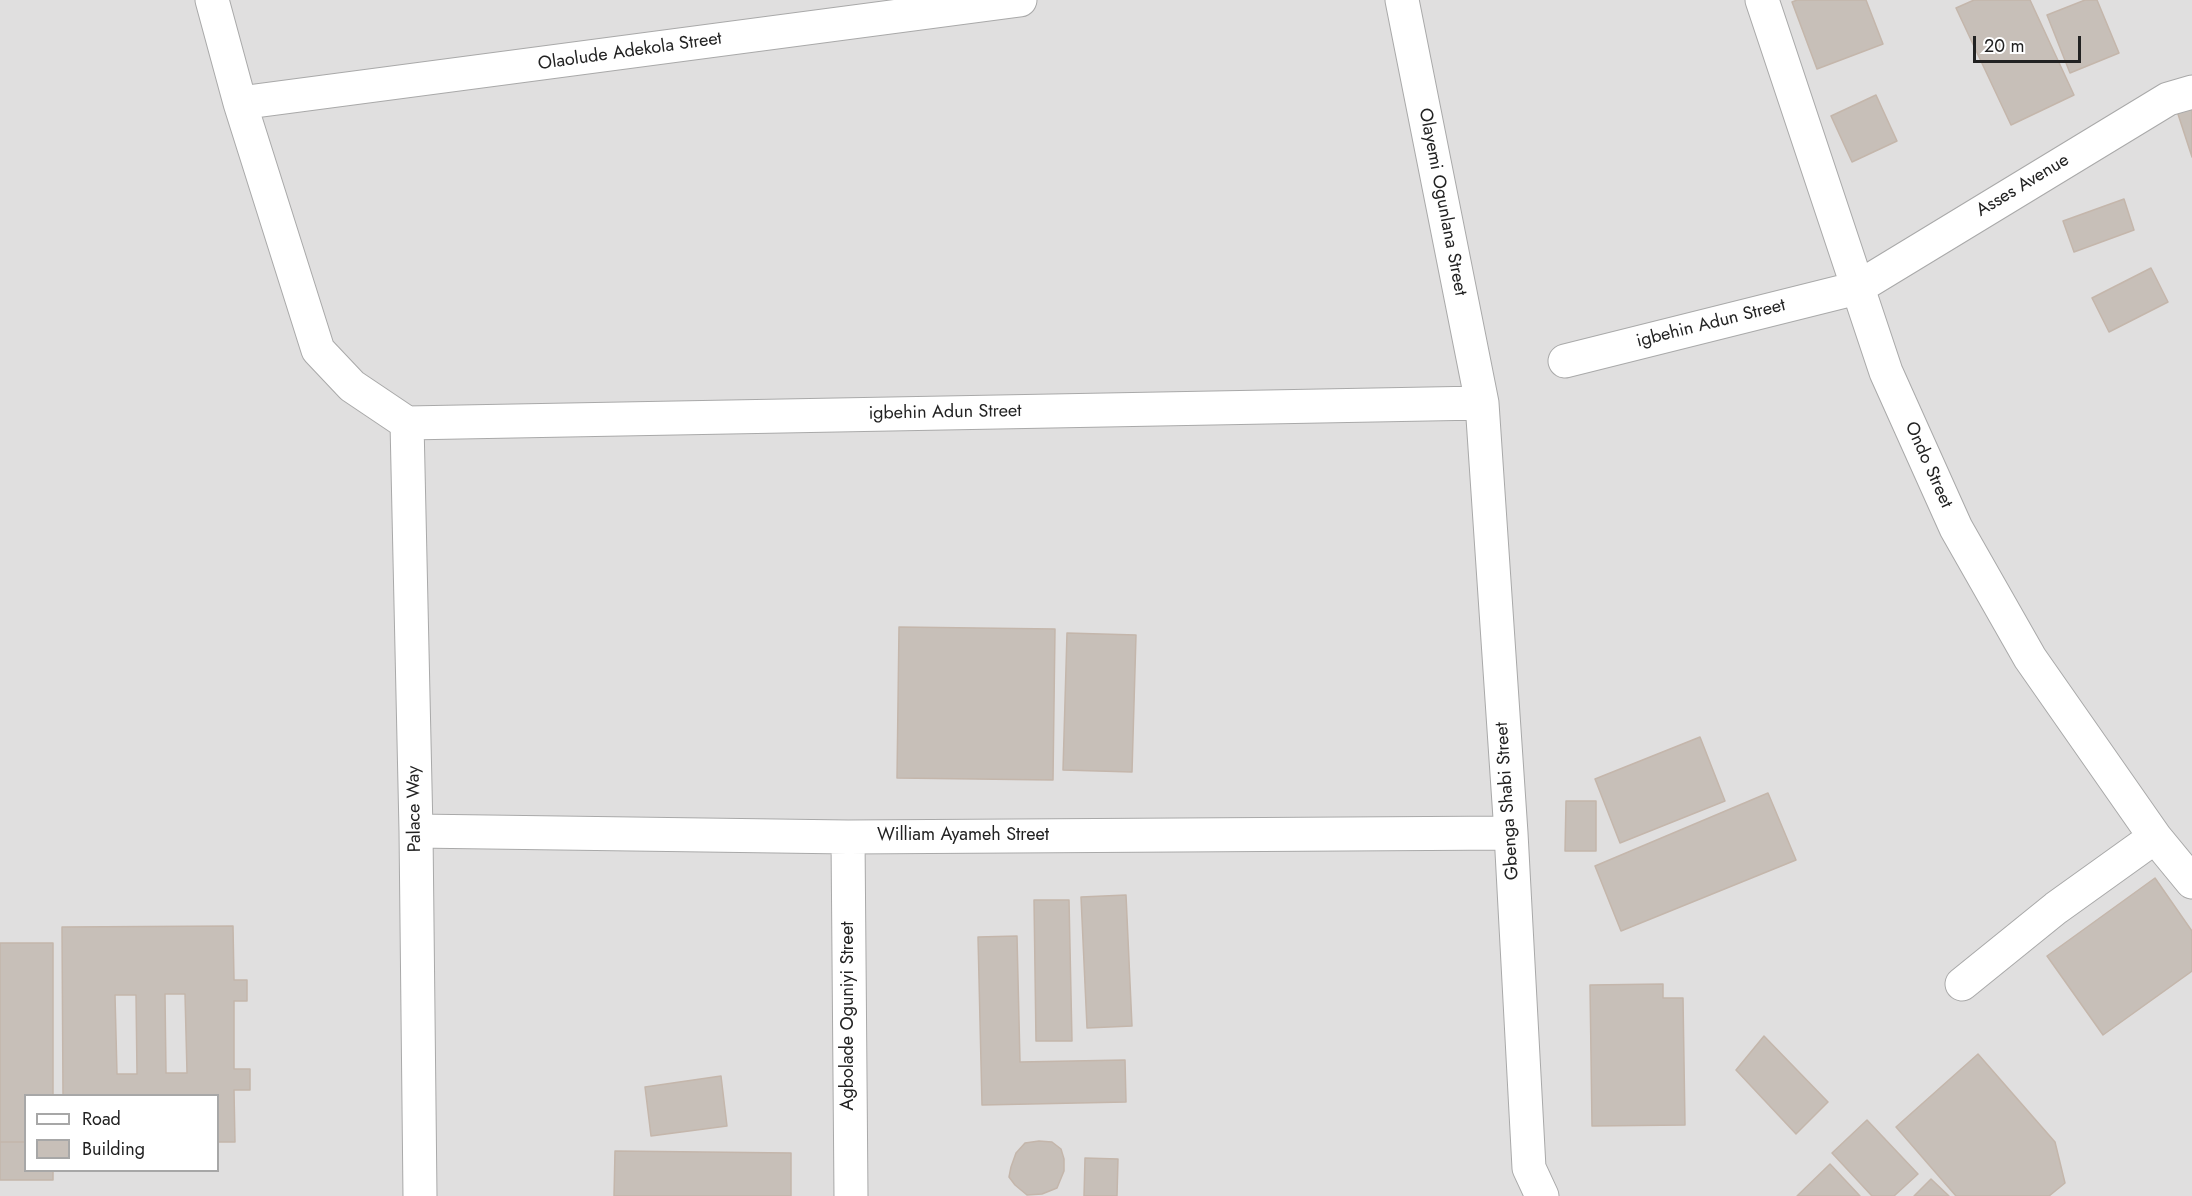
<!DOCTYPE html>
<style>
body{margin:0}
#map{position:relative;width:2192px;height:1196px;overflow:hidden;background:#f2efe9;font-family:Jost,sans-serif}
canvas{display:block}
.legend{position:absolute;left:24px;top:1094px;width:195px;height:78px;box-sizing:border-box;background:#fff;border:2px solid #a7a7a7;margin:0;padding:8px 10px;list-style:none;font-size:18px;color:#222}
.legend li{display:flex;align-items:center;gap:12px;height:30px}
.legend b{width:30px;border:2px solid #a7a7a7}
.scale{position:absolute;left:1973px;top:36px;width:108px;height:27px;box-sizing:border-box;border:3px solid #222;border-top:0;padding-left:8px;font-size:18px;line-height:21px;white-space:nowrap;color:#222;-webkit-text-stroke:4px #fff;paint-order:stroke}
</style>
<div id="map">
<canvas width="2192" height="1196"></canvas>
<ul class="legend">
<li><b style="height:8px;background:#fff"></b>Road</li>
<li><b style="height:16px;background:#c7bfb8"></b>Building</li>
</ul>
<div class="scale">20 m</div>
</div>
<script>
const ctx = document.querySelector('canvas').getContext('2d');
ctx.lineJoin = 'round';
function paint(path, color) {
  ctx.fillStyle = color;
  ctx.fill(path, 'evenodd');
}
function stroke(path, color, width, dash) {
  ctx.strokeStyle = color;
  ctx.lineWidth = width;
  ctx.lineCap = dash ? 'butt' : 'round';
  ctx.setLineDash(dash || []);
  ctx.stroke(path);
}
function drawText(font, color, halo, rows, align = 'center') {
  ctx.font = font + ' Jost,sans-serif';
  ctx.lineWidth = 6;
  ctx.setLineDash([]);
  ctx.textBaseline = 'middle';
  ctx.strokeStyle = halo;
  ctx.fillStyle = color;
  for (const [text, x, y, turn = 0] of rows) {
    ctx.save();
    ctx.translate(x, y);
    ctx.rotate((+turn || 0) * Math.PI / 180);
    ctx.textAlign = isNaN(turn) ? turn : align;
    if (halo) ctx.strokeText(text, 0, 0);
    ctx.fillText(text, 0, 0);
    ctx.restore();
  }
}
paint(new Path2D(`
 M0,0h2192v1196h-2192zM26,1096h192v74h-192z`), '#e0dfdf');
const building = new Path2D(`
 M1797,0h69l17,44 -66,25 -25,-67z
 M1974,0h56l44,95 -63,30 -55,-117z
 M2085,0h12l22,53 -49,20 -23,-58z
 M1876,95l21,46 -45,21 -21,-46z
 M2192,103v54l-16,-49z
 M2124,199l10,31 -60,22 -11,-31z
 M2151,268l17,34 -59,30 -17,-34z
 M899,627l156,2 -2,151 -156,-2z
 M1067,633l69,2 -4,137 -69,-2z
 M1700,737l25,64 -105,42 -25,-64z
 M1768,793l28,67 -175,71 -26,-65z
 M1566,801h30v50h-31z
 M2155,878l37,53v40l-89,64 -56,-79z
 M1126,895l6,131 -45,2 -6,-131z
 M1034,900h35l3,141h-36z
 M233,926l1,54h13v21h-13v68h16v21h-16l1,52h-17v-46h-155l-1,-169zM165,994h20l2,79h-21zM115,995h21l1,79h-20z
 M1017,936l3,126 105,-2 1,42 -144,3 -4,-168z
 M0,943h53v153h-27v46h-26z
 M1663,984v14h20l2,127 -93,1 -2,-141z
 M1764,1036l64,66 -32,32 -60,-64z
 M1978,1054l77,88 10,41 -16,13h-93l-60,-69z
 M721,1076l6,50 -76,10 -6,-49z
 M1867,1120l51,54 -24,22h-22l-40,-43z
 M1039,1141l13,1 9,7 3,10v12l-7,17 -15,6 -15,1 -12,-10 -6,-8 2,-10 5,-14 9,-10z
 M0,1142h26v28h27v10h-53z
 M615,1151l176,2v43h-177z
 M1085,1158l33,1 -1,37h-33z
 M1830,1164l30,32h-63z
 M1931,1179l18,17h-35z`);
paint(building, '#c7bfb8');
stroke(building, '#c4b6ab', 1.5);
const minor = new Path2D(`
 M212,0l28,103 78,247 34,36 55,37
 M1402,0l80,403 29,430 18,335 13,28
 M1762,0l124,372 70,156 74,130 125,179 37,45
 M240,103l780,-103
 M1565,361l292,-73 311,-189 24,-7
 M407,423l1075,-20
 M407,423l9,408 4,365
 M416,831l432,6 663,-4
 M848,837l3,359
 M1962,984l94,-76 99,-71`);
stroke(minor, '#a9a9a9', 35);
stroke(minor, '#fff', 33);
drawText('18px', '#222', '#fff', [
 ["Olaolude Adekola Street",630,52,-8],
 ["Asses Avenue",2023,186,-31],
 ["Olayemi Ogunlana Street",1442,202,79],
 ["igbehin Adun Street",1711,324,-14],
 ["igbehin Adun Street",945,413,-1],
 ["Ondo Street",1928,465,66],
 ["Gbenga Shabi Street",1508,801,-94],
 ["Palace Way",415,809,-91],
 ["William Ayameh Street",963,836],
 ["Agbolade Oguniyi Street",849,1016,-90]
]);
</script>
